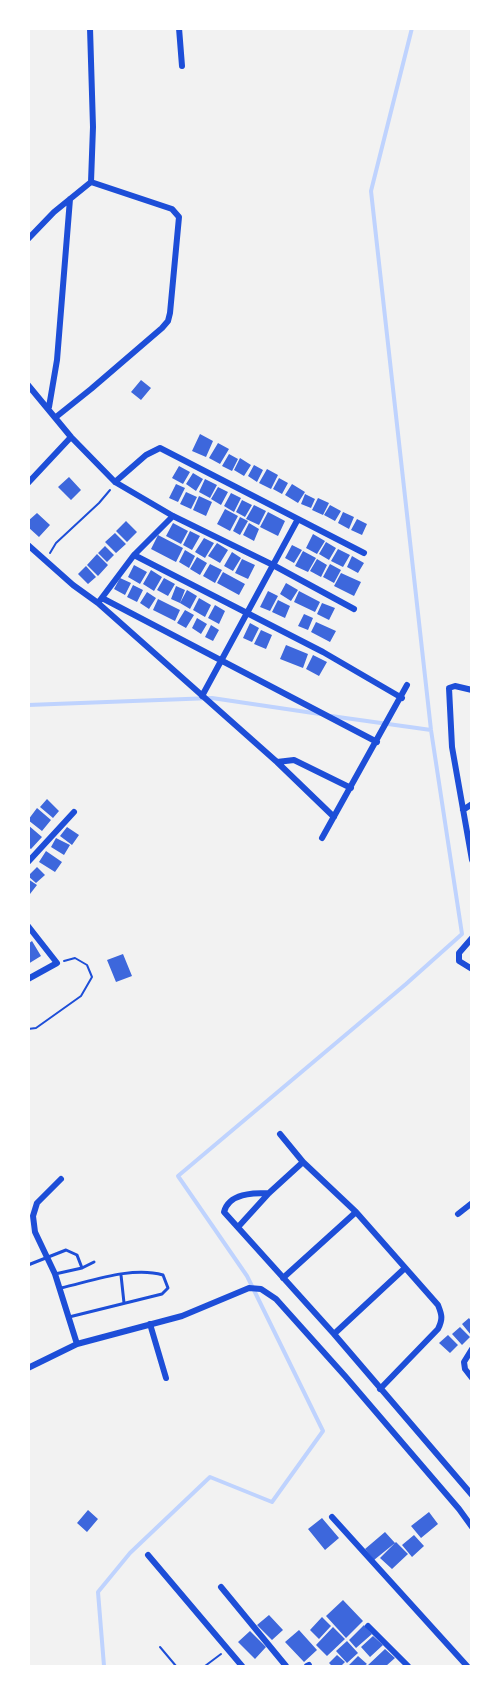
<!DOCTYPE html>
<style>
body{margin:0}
#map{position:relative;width:500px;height:1695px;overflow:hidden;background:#f2f2f2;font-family:Commissioner,sans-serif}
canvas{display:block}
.frame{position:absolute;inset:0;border:30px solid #fff;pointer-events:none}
</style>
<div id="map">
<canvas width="500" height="1695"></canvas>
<div class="frame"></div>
</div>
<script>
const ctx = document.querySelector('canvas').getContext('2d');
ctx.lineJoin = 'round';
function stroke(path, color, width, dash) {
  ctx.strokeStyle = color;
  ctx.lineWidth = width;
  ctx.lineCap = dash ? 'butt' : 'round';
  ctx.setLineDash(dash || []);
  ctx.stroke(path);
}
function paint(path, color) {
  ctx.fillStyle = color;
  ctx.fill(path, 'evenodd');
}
stroke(new Path2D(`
 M28,705l184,-7 108,16
 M331,716l100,14
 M104,1666l-6,-74 32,-39 80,-76 62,25 51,-71 -76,-155 -69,-100 228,-192 56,-50 -31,-204 -60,-539 41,-163`), '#bfd3fe', 4);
paint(new Path2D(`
 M141,380l10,8 -10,12 -10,-8z
 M200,434l13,7 -7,16 -14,-6z
 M218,443l11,6 -9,15 -11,-6z
 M229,454l9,5 -6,12 -10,-5z
 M240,458l11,7 -7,11 -10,-6z
 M254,465l9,5 -6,12 -9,-6z
 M179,466l11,6 -7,12 -11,-6z
 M267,469l11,6 -7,14 -12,-6z
 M193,473l10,6 -7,12 -10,-7z
 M69,477l12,13 -10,10 -13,-13z
 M279,478l9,5 -6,11 -9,-5z
 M205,479l12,6 -7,13 -11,-6z
 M176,484l9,4 -7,14 -9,-4z
 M292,484l13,8 -7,11 -13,-8z
 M218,487l10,5 -7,13 -10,-6z
 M186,492l11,5 -6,12 -11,-5z
 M231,493l10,5 -7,14 -10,-6z
 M305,494l10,5 -4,9 -10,-4z
 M199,496l13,6 -6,14 -13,-6z
 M318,498l11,5 -6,12 -11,-5z
 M242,500l10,5 -7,12 -9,-5z
 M254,505l12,6 -7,14 -13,-6z
 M330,505l11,6 -6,10 -11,-6z
 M225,509l13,7 -8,15 -13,-7z
 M268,512l17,9 -7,15 -18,-9z
 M343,512l11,5 -5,12 -11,-6z
 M37,513l13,12 -11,12 -11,-10v-6z
 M240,517l8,4 -8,14 -7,-4z
 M357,519l10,5 -5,11 -11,-5z
 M126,521l11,11 -10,10 -11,-11z
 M173,523l15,8 -7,13 -15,-8z
 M249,523l10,6 -5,12 -11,-6z
 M190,531l10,5 -8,14 -9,-5z
 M115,533l11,11 -10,9 -11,-11z
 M313,534l12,7 -8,13 -11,-6z
 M158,535l25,13 -7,14 -25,-13z
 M204,538l10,5 -9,15 -10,-6z
 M326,542l10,6 -7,12 -10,-6z
 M217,543l11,7 -8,13 -12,-7z
 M292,545l10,5 -8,13 -9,-5z
 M105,546l9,9 -7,7 -9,-9z
 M338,549l12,6 -7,12 -12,-6z
 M185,550l10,6 -6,12 -10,-6z
 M303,551l13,7 -8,14 -13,-6z
 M232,552l9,6 -8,13 -9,-5z
 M97,554l11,11 -10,11 -11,-11z
 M352,556l12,7 -6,10 -11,-6z
 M197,557l10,6 -7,12 -10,-6z
 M242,559l13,6 -7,14 -13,-6z
 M317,559l10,6 -6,12 -11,-6z
 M210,564l12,6 -7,13 -12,-7z
 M330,564l11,6 -7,13 -11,-6z
 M134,565l13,7 -7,12 -12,-7z
 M86,566l10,11 -8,7 -10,-10z
 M151,570l11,7 -8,14 -11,-7z
 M223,572l22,12 -6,11 -22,-12z
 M341,573l20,9 -7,14 -20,-10z
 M120,578l11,5 -6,12 -11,-6z
 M164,578l11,6 -7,12 -11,-6z
 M286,583l12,7 -7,11 -11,-7z
 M133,585l10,5 -6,12 -10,-5z
 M176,586l9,4 -5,13 -9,-4z
 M187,590l10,6 -7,13 -10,-6z
 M268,591l10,5 -8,15 -10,-4z
 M299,591l21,11 -5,10 -21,-10z
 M147,592l9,6 -7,11 -9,-6z
 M199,598l12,7 -6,12 -12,-7z
 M158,599l22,11 -5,11 -22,-11z
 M278,600l12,6 -5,12 -13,-6z
 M322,603l13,5 -6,12 -12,-6z
 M215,605l10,6 -6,13 -11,-6z
 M185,610l9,5 -8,13 -9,-5z
 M304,614l9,4 -5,12 -10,-4z
 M197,618l10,6 -6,10 -9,-6z
 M316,622l20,9 -6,11 -19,-10z
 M250,623l9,5 -7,14 -9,-4z
 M211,625l8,5 -6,11 -8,-4z
 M261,630l11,5 -6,14 -12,-5z
 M286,645l22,9 -5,14 -23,-9z
 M313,655l14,7 -8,14 -13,-7z
 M47,799l12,12 -6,7 -13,-11z
 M37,808l14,12 -9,11 -14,-11z
 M28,825l14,12 -11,12 -3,-2z
 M67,827l12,8 -7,10 -12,-9z
 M56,838l14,7 -6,10 -13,-8z
 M46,851l16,11 -7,10 -16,-10z
 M37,867l8,8 -9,8 -8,-7z
 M28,879l9,6 -7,9 -2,-2z
 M32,941l9,15 -13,8v-20z
 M123,954l9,22 -16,6 -9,-22z
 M469,1318l2,3v14l-9,-11z
 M460,1327l10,10 -8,8 -10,-11z
 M448,1335l10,10 -8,8 -11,-10z
 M88,1510l10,9 -11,13 -10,-9z
 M429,1512l9,12 -17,14 -10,-12z
 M322,1518l17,20 -14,12 -17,-21z
 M385,1532l10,11 -21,17 -9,-11z
 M414,1535l10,11 -12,11 -10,-12z
 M396,1542l12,12 -16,15 -12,-11z
 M343,1600l20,21 -17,17 -20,-22z
 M269,1615l14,15 -11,10 -15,-15z
 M322,1617l9,9 -12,13 -9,-9z
 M364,1625l8,9 -16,14 -7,-8z
 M333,1627l12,12 -18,17 -11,-11z
 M299,1630l18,20 -13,12 -19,-20z
 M250,1631l16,16 -11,12 -17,-17z
 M373,1636l10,9 -13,12 -9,-10z
 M347,1641l11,12 -11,10 -11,-12z
 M385,1649l10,9 -9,8h-19z
 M337,1655l8,7 -4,4h-9l-3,-3z
 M358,1656l9,8 -3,2h-14l-1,-1z`), '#3d67dc');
stroke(new Path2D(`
 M50,553l6,-10 43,-40 11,-13
 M28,1029l8,-1 45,-32 11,-19 -5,-12 -12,-7 -11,3
 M160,1647l16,19
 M205,1666l16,-12`), '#1d4ed8', 2);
stroke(new Path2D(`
 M28,1265l38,-15 11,5 5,13
 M55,1274l27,-6 12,-6
 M121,1275l3,28
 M61,1288c31,-7 71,-22 102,-13l5,13 -6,6 -93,23`), '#1d4ed8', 3);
stroke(new Path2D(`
 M179,28l3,38
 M28,239l26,-27 37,-30 2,-55 -3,-99
 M28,385l43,52 44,45 58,34 100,49 81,44
 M49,407l8,-47 13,-161
 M56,417l35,-28 71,-61 6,-7 2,-8 9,-96 -7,-8 -81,-27
 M115,482l31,-27 14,-7 204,105
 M28,483l43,-46
 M28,545l45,40 25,18 36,-48 39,-39
 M134,555l189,97 79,46
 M102,598l275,144
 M98,603l179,159 57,55
 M472,690l-17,-4 -6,2 3,59 20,113
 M202,696l96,-177
 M277,762l17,-2 57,28
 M463,810l9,-6
 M322,838l85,-153
 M28,862l46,-50
 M28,926l29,37 -29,16
 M472,938l-13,15v8l13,8
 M280,1134l23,28 53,50 82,93c4,10 5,14 0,24l-58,60
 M61,1179l-24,24 -4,13 2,16 20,42 22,70
 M269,1193c-16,0 -40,0 -45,19l110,122 138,161
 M458,1214l14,-11
 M239,1226l30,-33 34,-31
 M283,1278l73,-66
 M150,1324l16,54
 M334,1334l71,-66
 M472,1349l-8,13 1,7 7,9
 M28,1368l49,-24 105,-28 67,-28 12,1 15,10 69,77 114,133 13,18
 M332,1517l135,149
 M148,1555l94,111
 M221,1587l65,79
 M368,1626l40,40
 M307,1666l2,-1`), '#1d4ed8', 6);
</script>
